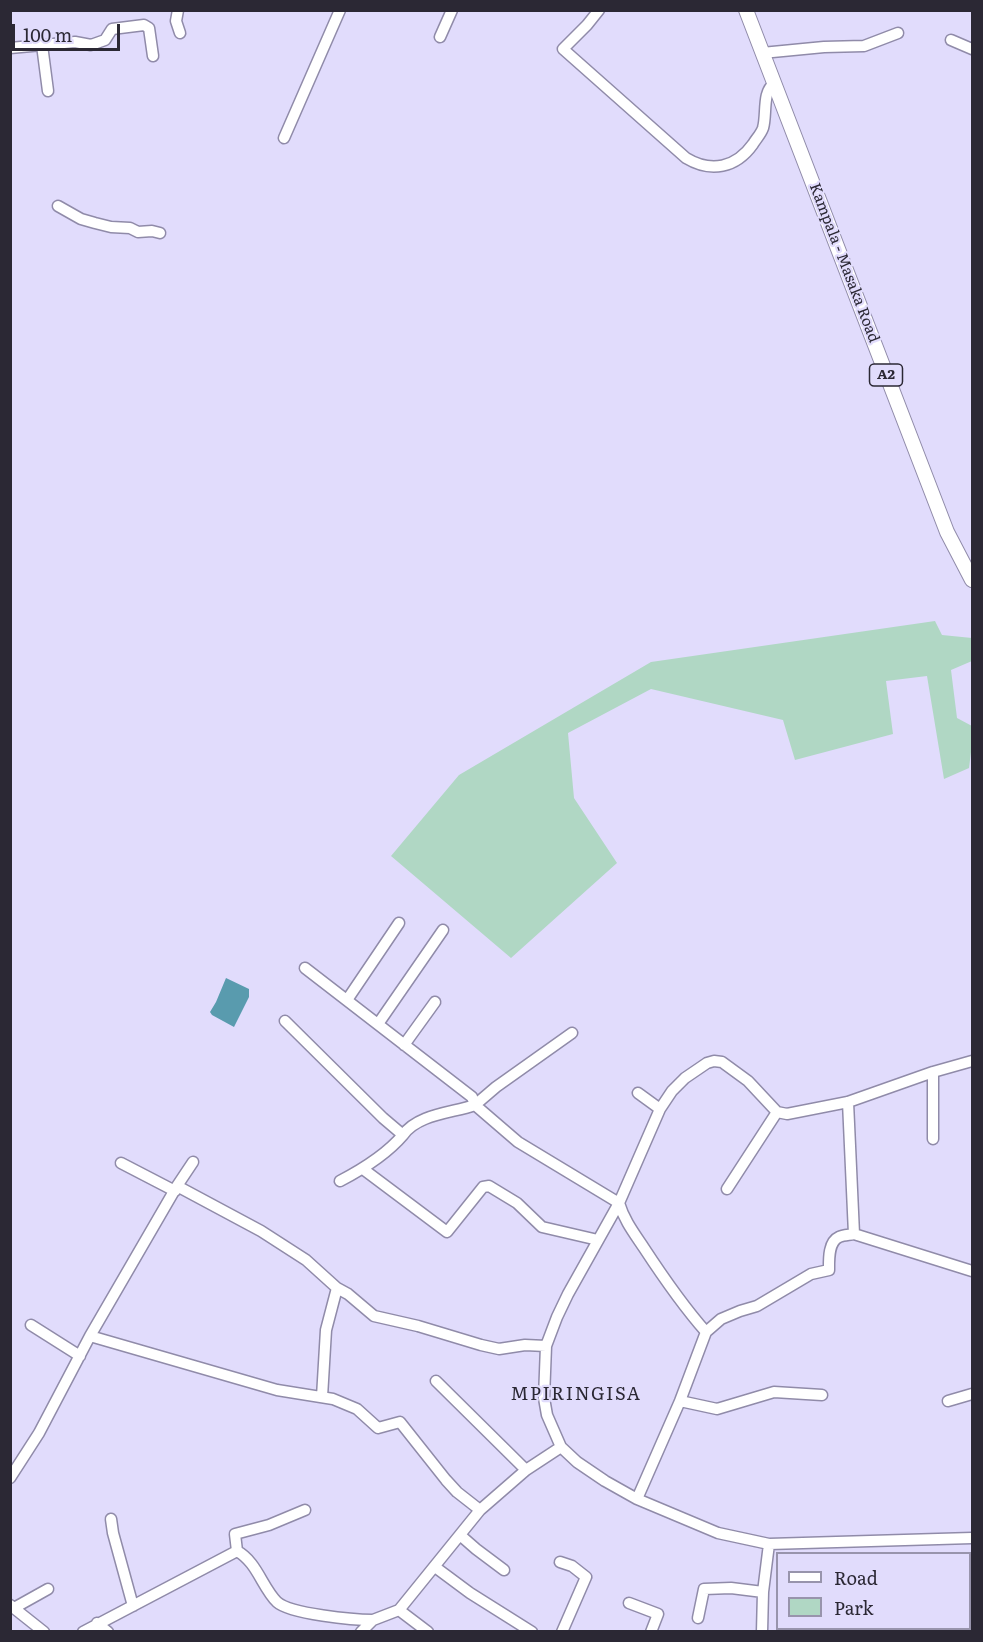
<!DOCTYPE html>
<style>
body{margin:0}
#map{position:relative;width:983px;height:1642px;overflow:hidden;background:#e1dcfc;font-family:Literata,serif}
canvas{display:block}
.frame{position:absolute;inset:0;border:12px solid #2b2834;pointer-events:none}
.legend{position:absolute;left:776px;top:1552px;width:195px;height:78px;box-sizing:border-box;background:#e1dcfc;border:2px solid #9894ac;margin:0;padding:8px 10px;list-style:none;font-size:18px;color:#2b2834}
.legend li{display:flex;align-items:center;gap:12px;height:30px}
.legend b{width:30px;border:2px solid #9894ac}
.scale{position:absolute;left:12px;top:24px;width:108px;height:27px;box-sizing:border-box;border:3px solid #2b2834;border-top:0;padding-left:8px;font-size:18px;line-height:21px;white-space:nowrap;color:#2b2834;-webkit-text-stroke:4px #e1dcfc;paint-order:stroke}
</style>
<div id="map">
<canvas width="983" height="1642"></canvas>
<div class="frame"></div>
<ul class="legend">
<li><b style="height:8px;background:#fff"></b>Road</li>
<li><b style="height:16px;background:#b0d7c4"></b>Park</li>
</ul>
<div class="scale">100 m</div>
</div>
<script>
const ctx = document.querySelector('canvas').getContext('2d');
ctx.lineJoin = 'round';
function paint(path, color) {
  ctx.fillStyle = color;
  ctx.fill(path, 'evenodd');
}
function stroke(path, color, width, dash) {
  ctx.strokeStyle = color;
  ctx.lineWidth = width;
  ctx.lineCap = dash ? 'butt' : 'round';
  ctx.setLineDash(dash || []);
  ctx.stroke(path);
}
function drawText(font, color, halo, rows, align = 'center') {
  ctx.font = font + ' Literata,serif';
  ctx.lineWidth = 4.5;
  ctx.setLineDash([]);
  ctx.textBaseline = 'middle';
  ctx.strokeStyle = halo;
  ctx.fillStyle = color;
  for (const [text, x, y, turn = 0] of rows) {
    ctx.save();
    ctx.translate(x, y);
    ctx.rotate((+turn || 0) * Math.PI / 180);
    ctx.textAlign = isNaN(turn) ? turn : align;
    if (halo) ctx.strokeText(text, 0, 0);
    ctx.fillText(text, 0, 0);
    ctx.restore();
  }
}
paint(new Path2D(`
 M935,621l7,14 30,3v23l-21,9 6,48 15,8v18l-3,24 -25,11 -17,-103 -41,5 7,53 -98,26 -12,-40 -132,-31 -83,44 6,65 43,65 -106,95 -120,-102 68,-81 192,-113z`), '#b0d7c4');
paint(new Path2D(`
 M226,978l23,11v8l-15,30 -22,-12 -2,-3 6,-10z`), '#599bae');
const minor = new Path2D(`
 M178,10l-2,11 4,12
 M599,10l-12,15 -24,24 123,109c25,15 50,10 67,-14 3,-5 8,-10 10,-16 4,-13 -1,-37 11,-44
 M440,37l12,-27
 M951,40l21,9
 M42,45l6,46
 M10,48l65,-6 16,3 14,-5 7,-11 32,-4 5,3 4,28
 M762,53l62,-6 40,-1 34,-13
 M284,138l56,-128
 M58,206l23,13 14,4 16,4 19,1 8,4 14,-1 8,2
 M305,968l167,129 3,8 21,-18 76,-54
 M347,1000l52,-77
 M285,1021l98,97 20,17c15,-21 49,-22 72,-30l43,37 101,61c5,17 15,30 25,45 19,29 39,58 62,84
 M378,1024l65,-94
 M404,1045l31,-43
 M638,1093l22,16
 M848,1102l6,132
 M933,1139v-67
 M121,1163l54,28
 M363,1169l84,63 36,-45 6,-1 28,17 25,24 56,13
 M340,1181c23,-12 46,-26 63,-46
 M177,1186l84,45 45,29 31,28 11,6 26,22 44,10 63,19 18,4 26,-4 21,1
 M727,1189l50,-77
 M31,1325l49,31
 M90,1336l187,54 56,9 24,10 21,19 22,-6 46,58 11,12 23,18
 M436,1381l90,89
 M322,1397l4,-67 11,-42
 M680,1401l37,8 57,-17 48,3
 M948,1401l24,-7
 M561,1447l16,15 28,19 32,18 81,34 51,11 203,-6
 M10,1478l29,-45 51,-97 87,-150 16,-24
 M637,1499l43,-98 26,-69 15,-13 19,-8 17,-5 54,-32 18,-4c0,-10 -1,-28 10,-33 4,-2 10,-2 15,-3l118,37
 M111,1519l2,14 20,73
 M460,1535l16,14 28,21
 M237,1551c20,11 25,36 40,51 13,12 77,18 96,18
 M237,1551l-2,-17 34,-9 36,-15
 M560,1562l12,4 14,11 -24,55
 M435,1567l35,26 62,39
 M629,1603l29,11 -7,18
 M10,1605l34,27
 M14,1608l34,-19
 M698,1618l6,-29 27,-1 32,4
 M97,1623l11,9
 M913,1628v4
 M83,1632l154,-81
 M361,1632l12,-12 26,-10
 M428,1632l-29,-22 81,-100 46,-40 35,-23 -14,-32 -3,-17 2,-52 11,-29 11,-23 51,-91 41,-94 12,-18 13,-13 22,-15 7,-2 8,1 26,19 29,31 10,2 61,-12 85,-30 39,-11
 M762,1632l1,-40 6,-48`);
const major = new Path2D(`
 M746,10l201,522 25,48`);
stroke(minor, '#908ba9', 13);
stroke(major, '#908ba9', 16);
stroke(minor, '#fff', 10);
stroke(major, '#fff', 14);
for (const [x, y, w] of [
 [886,375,33]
]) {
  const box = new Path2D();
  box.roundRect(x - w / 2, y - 11, w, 22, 4.5);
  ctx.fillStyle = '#e1dcfc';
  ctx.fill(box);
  stroke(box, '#2b2834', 1.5);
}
drawText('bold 14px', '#2b2834', null, [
 ["A2",886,375]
]);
drawText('15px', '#2b2834', '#e1dcfc', [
 ["Kampala - Masaka Road",844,263,69]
]);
ctx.letterSpacing = '1.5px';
drawText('18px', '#2b2834', '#e1dcfc', [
 ["MPIRINGISA",576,1395]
]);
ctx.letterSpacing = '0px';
</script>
